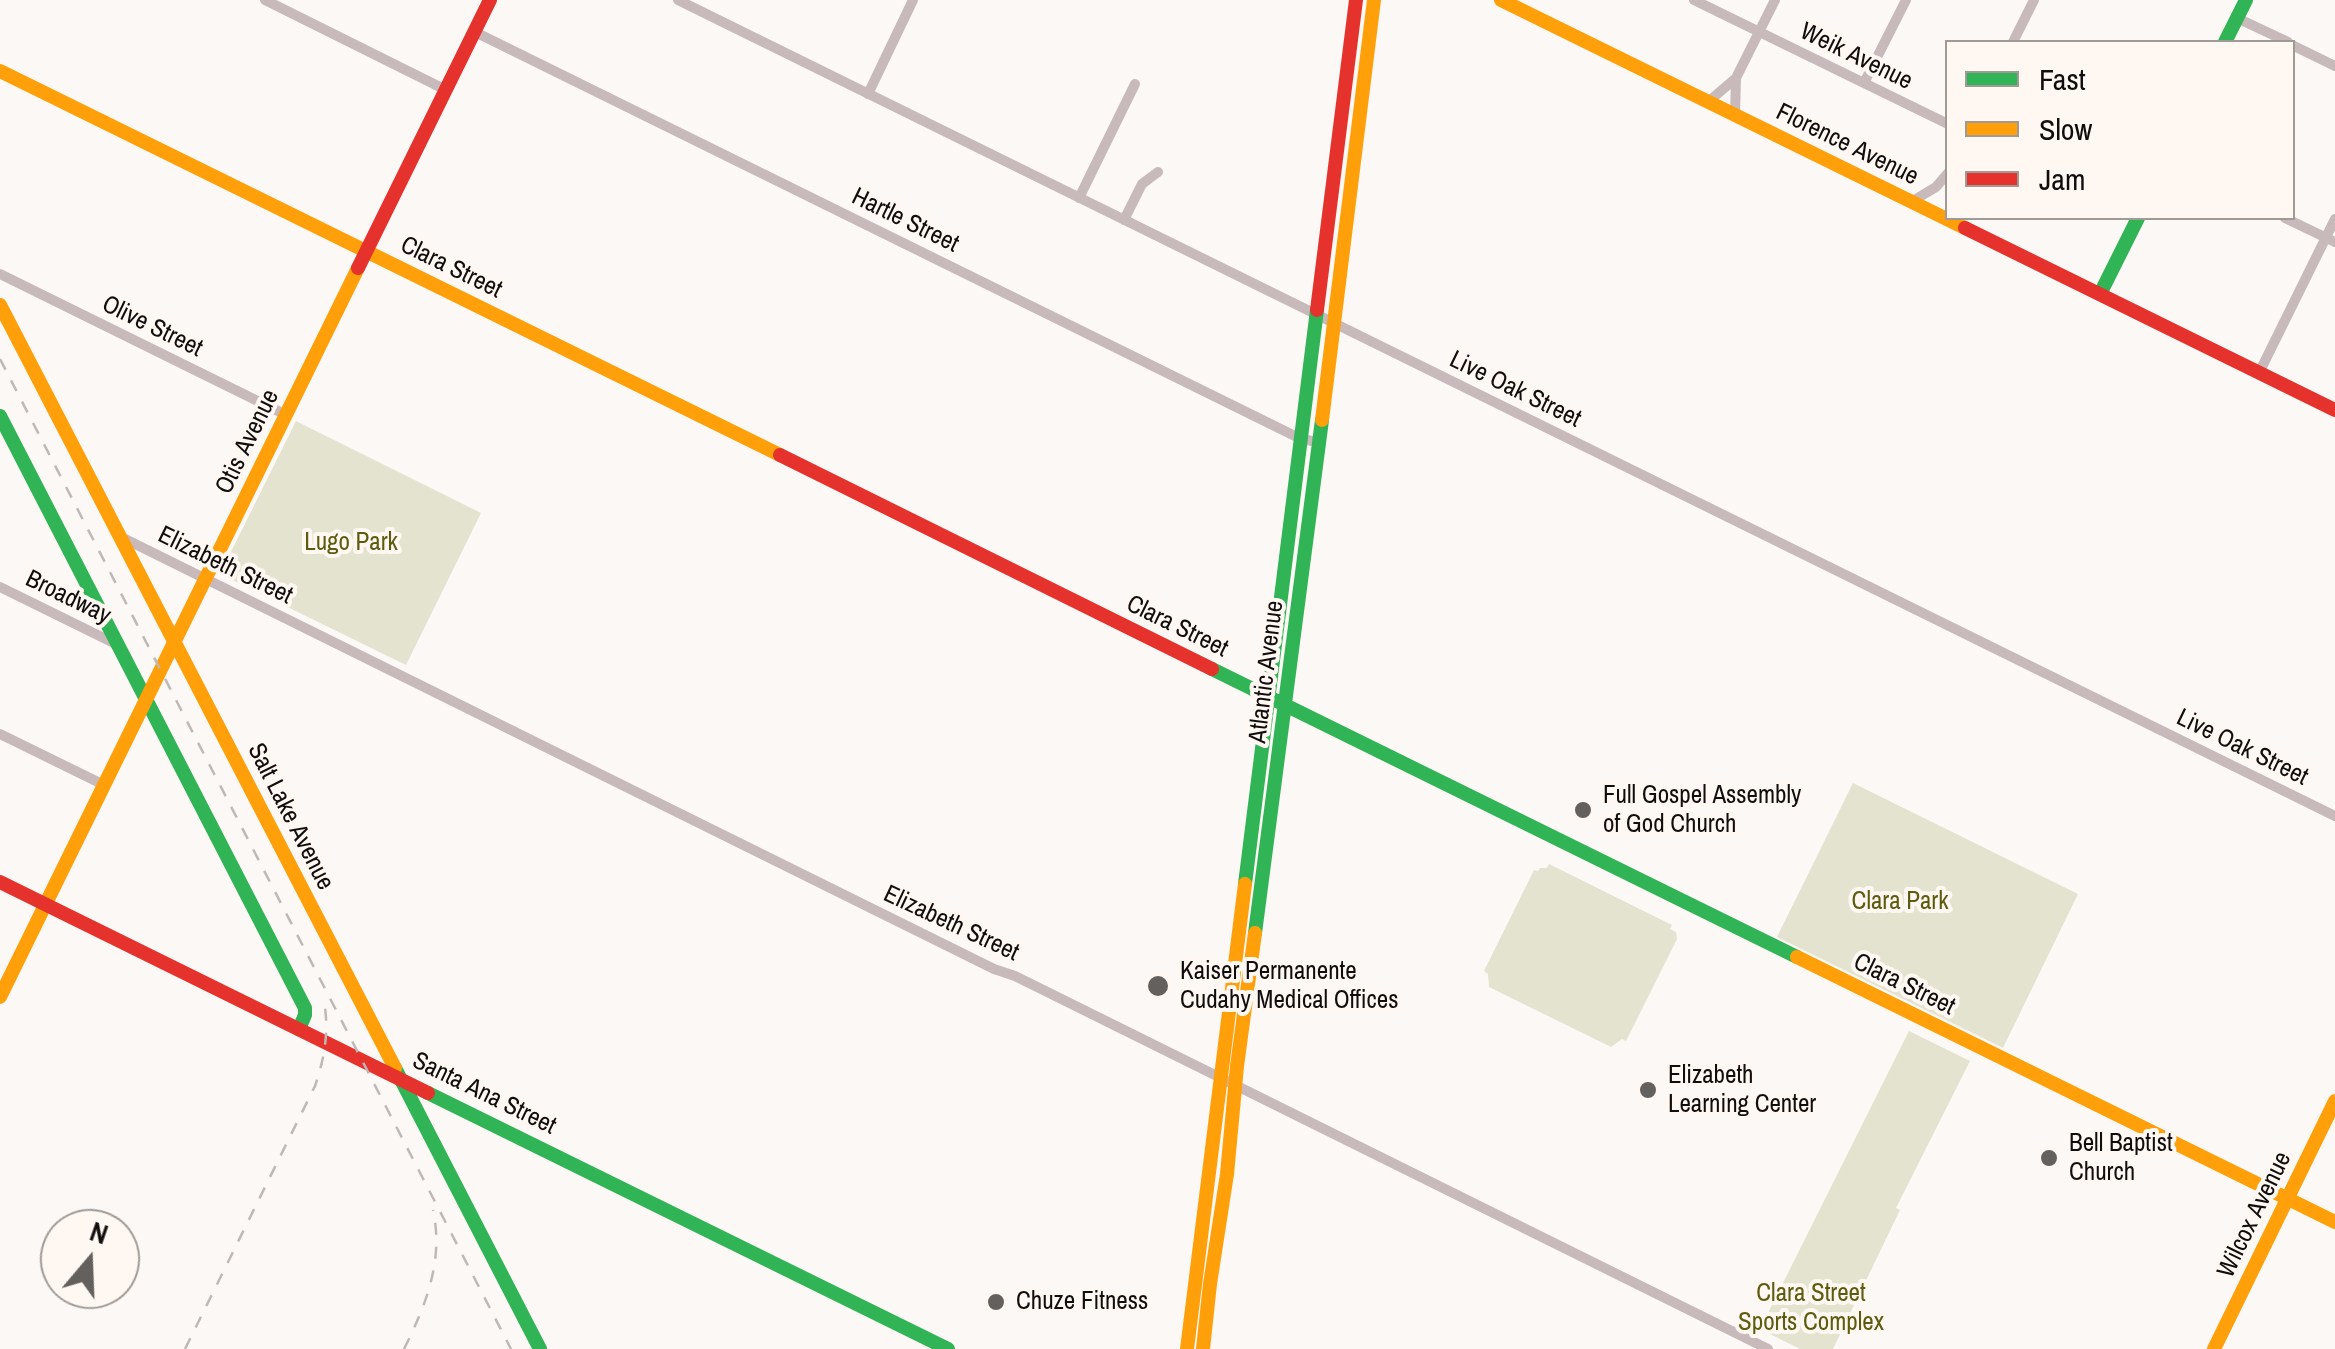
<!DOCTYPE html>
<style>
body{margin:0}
#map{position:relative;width:2335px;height:1349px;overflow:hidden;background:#fcf8f5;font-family:"Archivo Narrow",sans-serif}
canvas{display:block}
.legend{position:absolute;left:1945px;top:40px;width:350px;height:180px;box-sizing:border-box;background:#fff7f2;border:2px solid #9f9a96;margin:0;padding:12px 18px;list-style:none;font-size:30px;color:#100e0d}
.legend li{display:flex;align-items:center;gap:20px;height:50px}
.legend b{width:50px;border:2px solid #9f9a96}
.north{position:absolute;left:40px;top:1209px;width:100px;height:100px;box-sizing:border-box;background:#fff7f2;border:2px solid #9f9a96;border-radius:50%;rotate:19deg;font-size:28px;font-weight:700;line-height:40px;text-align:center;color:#100e0d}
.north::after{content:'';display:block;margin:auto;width:35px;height:45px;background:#63605e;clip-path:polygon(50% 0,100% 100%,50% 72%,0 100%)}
</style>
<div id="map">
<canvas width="2335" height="1349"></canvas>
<ul class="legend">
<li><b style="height:12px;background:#30b455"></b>Fast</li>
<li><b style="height:12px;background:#ff9f0a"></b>Slow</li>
<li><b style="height:12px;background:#e5322d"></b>Jam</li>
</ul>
<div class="north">N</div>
</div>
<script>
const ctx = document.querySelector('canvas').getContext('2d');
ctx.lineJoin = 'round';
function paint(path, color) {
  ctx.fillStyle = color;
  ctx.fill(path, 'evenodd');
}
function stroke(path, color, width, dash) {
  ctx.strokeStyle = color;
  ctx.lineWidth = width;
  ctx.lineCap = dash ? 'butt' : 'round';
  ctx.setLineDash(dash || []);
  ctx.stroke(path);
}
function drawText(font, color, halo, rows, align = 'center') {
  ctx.font = font + ' "Archivo Narrow",sans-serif';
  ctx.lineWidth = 8;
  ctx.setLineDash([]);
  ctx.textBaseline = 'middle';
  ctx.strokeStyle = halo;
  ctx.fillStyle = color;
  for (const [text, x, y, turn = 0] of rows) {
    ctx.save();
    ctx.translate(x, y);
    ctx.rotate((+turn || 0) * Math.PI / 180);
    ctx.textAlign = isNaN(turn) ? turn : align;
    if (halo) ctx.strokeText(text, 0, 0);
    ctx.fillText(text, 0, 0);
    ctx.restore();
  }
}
paint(new Path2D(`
 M296,421l185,92 -75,152 -184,-90 -1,-3z
 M1853,783l225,111 -75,154 -226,-111z
 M1549,864l123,61 -2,4 6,3 1,7 -51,102 -4,-2 -11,8 -122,-60 -1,-13 -4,-3 50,-101 4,1 2,-3h7z
 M1909,1031l61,30 -74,147 4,2 -67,139h-33l-40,-20z`), '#e4e3d0');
stroke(new Path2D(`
 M265,0l181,90
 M678,0l1657,816
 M1694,0l254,124
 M2237,18l51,24
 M475,32l826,407 17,3
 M2013,42l21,-42
 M2292,45l43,21
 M1864,83l42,-83
 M868,94l45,-94
 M1708,102l28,-24 39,-78
 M1735,115l1,-37
 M1079,198l56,-114
 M1911,202l25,-15 12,-14
 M2285,218l50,24
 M1124,220l18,-36 16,-12
 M0,274l286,141
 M2259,373l76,-154
 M119,536l875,433 21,7 753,373
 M0,587l116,57
 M0,734l104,51`), '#c8baba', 10);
stroke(new Path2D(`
 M2225,42l21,-42
 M2100,294l38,-76
 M0,416l305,592v7l-6,14
 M1212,669l585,288
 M1245,884l72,-574
 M1255,933l67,-513
 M395,1068l145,281
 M428,1093l520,256`), '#30b455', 14);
stroke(new Path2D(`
 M1501,0l464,228
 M0,71l780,384
 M0,305l395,763
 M1322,420l52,-420
 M1797,957l538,265
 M0,997l358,-729
 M1187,1349l58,-465
 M1203,1349l7,-65 17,-110 10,-108 18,-133
 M2214,1349l121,-248`), '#ff9f0a', 14);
stroke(new Path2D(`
 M1965,228l370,182
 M358,268l132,-268
 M1317,310l39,-310
 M780,455l432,214
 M0,882l428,211`), '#e5322d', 14);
stroke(new Path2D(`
 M0,359l511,990
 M185,1349l130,-263c10,-29 15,-59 8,-89
 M404,1349c22,-44 40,-89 29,-139`), '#c0b8b7', 2.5, [12, 12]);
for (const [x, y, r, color] of [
 [1583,810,10,"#63605e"],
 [1158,986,12,"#63605e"],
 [1648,1090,10,"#63605e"],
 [2049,1158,10,"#63605e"],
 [996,1302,10,"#63605e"]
]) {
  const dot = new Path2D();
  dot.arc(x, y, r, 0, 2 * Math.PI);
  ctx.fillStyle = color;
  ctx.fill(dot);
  stroke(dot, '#fff7f2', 4);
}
drawText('25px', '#100e0d', '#fff7f2', [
 ["Weik Avenue",1856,57,26],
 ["Florence Avenue",1847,145,26],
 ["Hartle Street",905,221,26],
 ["Clara Street",451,268,26],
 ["Olive Street",152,327,26],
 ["Live Oak Street",1515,390,26],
 ["Otis Avenue",248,442,-64],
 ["Elizabeth Street",225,566,26],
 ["Broadway",68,598,26],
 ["Clara Street",1177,627,26],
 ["Atlantic Avenue",1267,672,-83],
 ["Live Oak Street",2242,748,26],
 ["Salt Lake Avenue",290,817,63],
 ["Elizabeth Street",951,924,25],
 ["Clara Street",1904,985,26],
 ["Santa Ana Street",484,1094,26],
 ["Wilcox Avenue",2255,1215,-64]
]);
drawText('25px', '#5c5b0e', '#fff7f2', [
 ["Lugo Park",351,543],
 ["Clara Park",1900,902],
 ["Clara Street",1811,1294],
 ["Sports Complex",1811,1323]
]);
drawText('25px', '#100e0d', '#fff7f2', [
 ["Full Gospel Assembly",1603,796],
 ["of God Church",1603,825],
 ["Kaiser Permanente",1180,972],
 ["Cudahy Medical Offices",1180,1001],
 ["Elizabeth",1668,1076],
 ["Learning Center",1668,1105],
 ["Bell Baptist",2069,1144],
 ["Church",2069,1173],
 ["Chuze Fitness",1016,1302]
], 'left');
</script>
